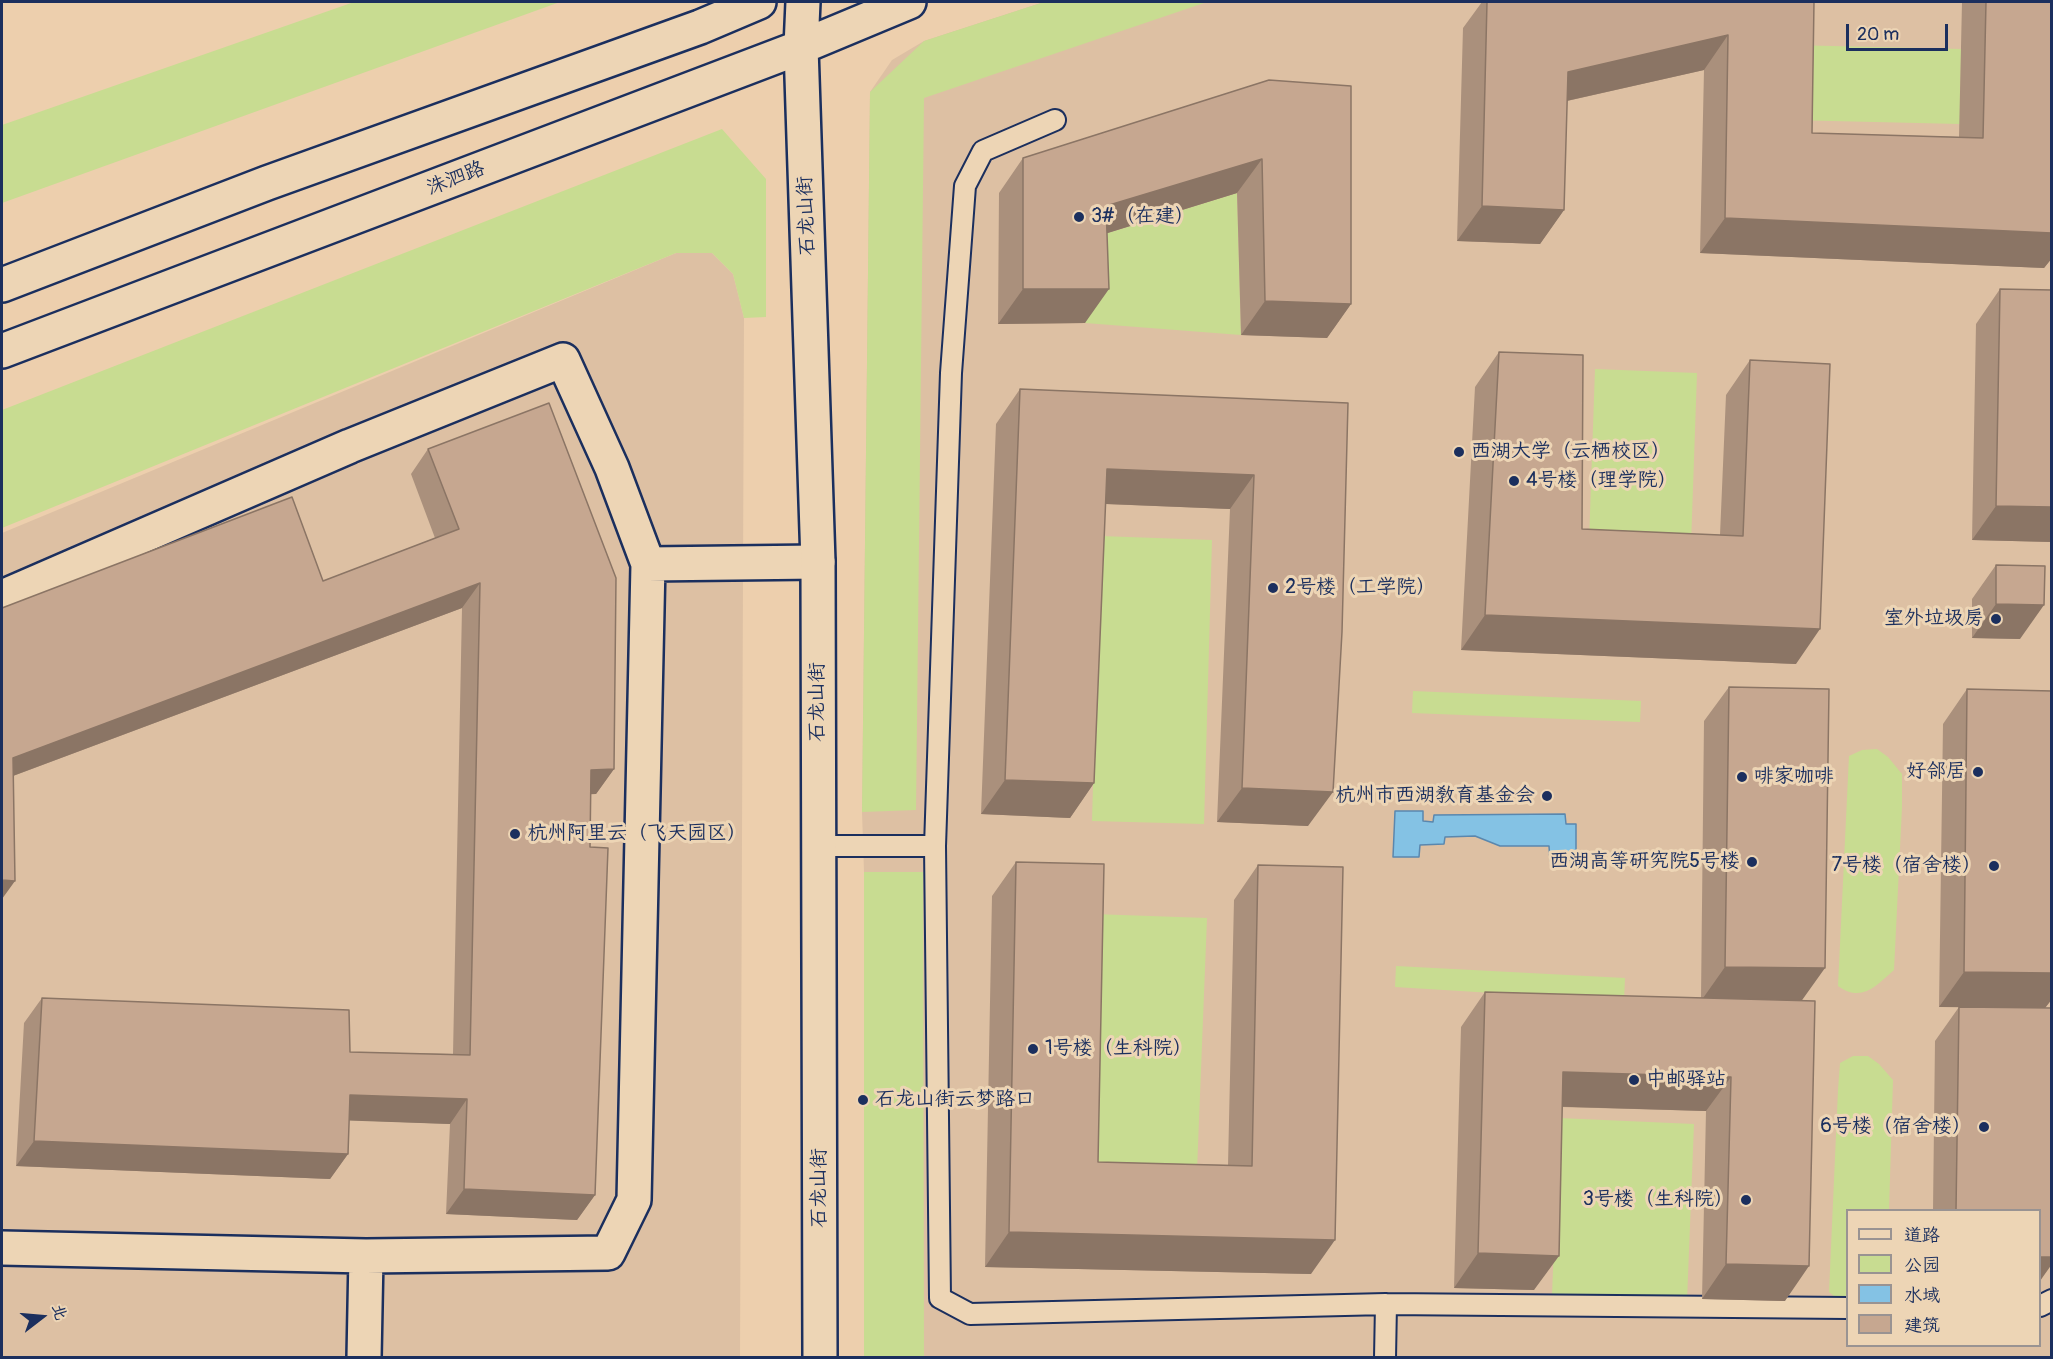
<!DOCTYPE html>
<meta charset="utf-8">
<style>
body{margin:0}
#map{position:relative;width:2053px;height:1359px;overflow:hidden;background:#edcfad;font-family:Pangolin,"LXGW WenKai TC",sans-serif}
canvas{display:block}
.frame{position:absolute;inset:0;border:3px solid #1b2f5e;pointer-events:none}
.legend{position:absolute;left:1846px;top:1209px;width:195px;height:138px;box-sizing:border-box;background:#edd5b5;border:2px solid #999392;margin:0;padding:8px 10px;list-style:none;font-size:18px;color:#1b2f5e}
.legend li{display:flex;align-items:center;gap:12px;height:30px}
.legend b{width:30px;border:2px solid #999392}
.north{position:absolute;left:12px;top:1287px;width:60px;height:60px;-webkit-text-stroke:4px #edd5b5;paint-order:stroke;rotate:74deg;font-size:16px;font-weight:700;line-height:24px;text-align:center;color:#1b2f5e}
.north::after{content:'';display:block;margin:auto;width:21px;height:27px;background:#1b2f5e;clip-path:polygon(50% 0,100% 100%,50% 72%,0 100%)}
.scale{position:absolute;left:1846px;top:24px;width:102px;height:27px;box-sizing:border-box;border:3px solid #1b2f5e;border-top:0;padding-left:8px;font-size:18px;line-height:21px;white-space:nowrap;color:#1b2f5e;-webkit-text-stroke:4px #edd5b5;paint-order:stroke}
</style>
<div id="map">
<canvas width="2053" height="1359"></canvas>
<div class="frame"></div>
<ul class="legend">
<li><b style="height:8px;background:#edd5b5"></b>道路</li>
<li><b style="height:16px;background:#c8dc91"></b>公园</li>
<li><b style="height:16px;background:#84c2e4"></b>水域</li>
<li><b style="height:16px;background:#c6a790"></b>建筑</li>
</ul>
<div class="north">北</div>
<div class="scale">20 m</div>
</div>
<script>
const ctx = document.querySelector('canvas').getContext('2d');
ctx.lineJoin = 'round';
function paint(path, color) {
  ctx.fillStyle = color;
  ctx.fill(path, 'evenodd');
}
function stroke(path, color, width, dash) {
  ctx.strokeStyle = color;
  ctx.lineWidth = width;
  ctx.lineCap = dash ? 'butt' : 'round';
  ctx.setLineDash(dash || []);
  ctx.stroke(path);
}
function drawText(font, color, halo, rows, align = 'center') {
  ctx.font = font + ' Pangolin,"LXGW WenKai TC",sans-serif';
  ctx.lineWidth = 6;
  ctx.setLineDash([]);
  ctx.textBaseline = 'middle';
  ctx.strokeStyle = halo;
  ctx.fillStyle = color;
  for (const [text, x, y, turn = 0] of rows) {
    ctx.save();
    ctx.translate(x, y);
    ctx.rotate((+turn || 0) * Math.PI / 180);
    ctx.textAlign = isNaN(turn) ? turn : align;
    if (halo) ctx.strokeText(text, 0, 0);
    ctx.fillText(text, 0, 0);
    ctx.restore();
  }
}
paint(new Path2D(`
 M1044,2h1007v1355l-1187,1v-486l-2,-60 8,-720 22,-32 32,-19zM1848,1210h192v136h-192z
 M676,253h36l21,21 11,44 -4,1039 -738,1v-825z`), '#ddc0a3');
paint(new Path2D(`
 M354,2h206l-558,201v-78z
 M1044,2h163l-283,96 -8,712 -54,2 8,-720 54,-51z
 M1790,45l171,4 -1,75 -171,-4z
 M722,129l44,50v138l-22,1 -11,-44 -21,-21h-36l-674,275v-118z
 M1237,193l4,142 -156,-12 -3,-82z
 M1595,369l102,4 -6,172 -102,-3z
 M1100,536l112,4 -8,284 -112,-3z
 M1413,691l228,10 -1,21 -228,-9z
 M1877,749l11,8 14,17v33l-8,163c-18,16 -32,33 -56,16l11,-230 13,-6z
 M864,872h59l1,485h-60z
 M1093,914l114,4 -11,278 -113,-5z
 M1396,966l229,12 -1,23 -229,-14z
 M1853,1056h15l11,8 14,16 -4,130h-41l-1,90h-8l-10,-8 9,-202 2,-27z
 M1559,1118l135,6 -7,177 -135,-6z`), '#c8dc91');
const water = new Path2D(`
 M1395,811h28v10l10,1 1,-7 131,-1 1,10h10v36l-26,1 -1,-15h-49l-25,-10 -30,1 -1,7 -24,1 -1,12h-26z`);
paint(water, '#84c2e4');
stroke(water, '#5a87ae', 1.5);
const lane = new Path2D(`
 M1055,120l-72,31 -18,35 -14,187 -16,473 5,452 30,16 416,-10 462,4
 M819,846h116
 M2040,1306l12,-6
 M1385,1358l1,-54`);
const street = new Path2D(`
 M648,564l170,-2
 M2,597l348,-151 213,-86 49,108 36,96 -14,636 -26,53 -242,3 -364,-8
 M364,1358l2,-102`);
const secondary = new Path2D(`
 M803,2l-2,45 17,515 2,796
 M2,285l265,-102 433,-156 59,-25
 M2,351l799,-304 108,-45`);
stroke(lane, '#1b2f5e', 24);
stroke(street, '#1b2f5e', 38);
stroke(secondary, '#1b2f5e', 38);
stroke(lane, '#edd5b5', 20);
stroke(street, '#edd5b5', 33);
stroke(secondary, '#edd5b5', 33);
paint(new Path2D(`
 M1482,2h332l-2,131 147,4 3,-135h90v256l-8,10 -344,-15 4,-183 -137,31 -3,109 -24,34 -83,-3 6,-213z
 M1269,80l82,224 -24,34 -86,-3 -4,-142 -130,40 -22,90 -87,1 1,-131 24,-35z
 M2000,289l52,1v252l-80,-2 4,-216z
 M1499,352l83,177 138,6 6,-140 24,-35 46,304 -335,-14 14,-263z
 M1020,389l328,14 -40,423 -91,-4 13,-313 -125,-5 -11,279 -24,35 -89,-4 15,-390z
 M428,449l186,320 -18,25h-5l-1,53 5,348 -18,25 -131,-6 4,-90 -101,-4 -1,34 -18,25 -314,-13 8,-143 18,-25 308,54 103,2 9,-446 -449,168 -11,-168 321,-27 112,-43 -24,-64z
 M1996,565l24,74 -48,-1v-39z
 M1729,687l73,314 -17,300 -83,-2 4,-188 -144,-4 -28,183 -80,-2 7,-261 24,-35 216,6 3,-277z
 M1967,689l85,2v308l-7,9 -5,202h-107l2,-169 24,-34h-20l4,-283z
 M1016,862l82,300 130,3 6,-265 24,-35 53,409 -326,-7 7,-371z`), '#aa907c');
paint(new Path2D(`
 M1728,35l-24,35 -160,36 24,-34z
 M1262,159l-25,34 -155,48 24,-35z
 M1482,206l82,4 -24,34 -83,-3z
 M1725,218l327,15v25l-8,10 -344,-15z
 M1023,289h86l-24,34 -87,1z
 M1265,301l86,3 -24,34 -86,-3z
 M1107,469l147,6 -24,34 -147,-6z
 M1996,506l56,1v35l-80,-2z
 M480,583l-18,25 -460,172 11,-22z
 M1996,604l48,1 -24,34 -48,-1z
 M1485,615l335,14 -24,35 -335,-14z
 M614,769l-18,25 -23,1 18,-25z
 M1005,780l89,3 -24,35 -89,-4z
 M1242,788l91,4 -25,34 -91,-4z
 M2,880l13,1 -13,18z
 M1725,967l100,1 -25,35 -99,-2z
 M1964,972l88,1v26l-7,9 -106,-1z
 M1563,1072l168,5 -25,34 -167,-5z
 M350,1095l117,4 -17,25 -117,-4z
 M34,1141l314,13 -18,25 -314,-13z
 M464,1189l131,6 -18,25 -131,-6z
 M1009,1232l326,8 -24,34 -326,-7z
 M1478,1253l81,3 -25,34 -80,-2z
 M2040,1257h12v7l-12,17z
 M1726,1264l83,2 -24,35 -83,-2z`), '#8b7565');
const building = new Path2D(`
 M1487,2h327l-2,131 171,5 3,-136h66v231l-327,-15 3,-183 -160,37 -4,138 -82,-4z
 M1269,80l82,6v218l-86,-3 -3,-142 -156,47 3,83h-86v-131z
 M2000,289l52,1v217l-56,-1z
 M1499,352l84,3 -1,174 161,7 7,-176 80,4 -10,265 -335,-14z
 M1020,389l328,14 -6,229 -9,160 -91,-4 12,-313 -147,-6 -13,314 -89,-3z
 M549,403l67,175 -2,191 -23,1 -1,77 18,1 -13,347 -131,-6 3,-90 -117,-4 -2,59 -314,-13 8,-143 307,12 1,42 120,3 10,-472 -467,175 2,123 -13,-1v-272l290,-111 31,84 136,-52 -31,-80z
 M1996,565l49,1 -1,39 -48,-1z
 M1729,687l100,2 -4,279 -100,-1z
 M1967,689l85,2v282l-88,-1z
 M1016,862l88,2 -6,298 154,4 6,-301 85,2 -8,373 -326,-8z
 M1485,992l330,9 -6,265 -83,-2 5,-187 -168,-5 -4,184 -81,-3z
 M1959,1007l93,1v249h-12v-47h-84z`);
paint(building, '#c6a790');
stroke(building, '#8b7565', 1.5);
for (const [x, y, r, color] of [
 [1079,217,6,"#1b2f5e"],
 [1459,452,6,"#1b2f5e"],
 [1514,481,6,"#1b2f5e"],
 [1273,588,6,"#1b2f5e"],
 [1996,619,6,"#1b2f5e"],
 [1978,772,6,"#1b2f5e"],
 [1742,777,6,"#1b2f5e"],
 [1547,796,6,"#1b2f5e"],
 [515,834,6,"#1b2f5e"],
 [1752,862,6,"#1b2f5e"],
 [1994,866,6,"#1b2f5e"],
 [1033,1049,6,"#1b2f5e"],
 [1634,1080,6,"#1b2f5e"],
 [863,1100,6,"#1b2f5e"],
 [1984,1127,6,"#1b2f5e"],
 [1746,1200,6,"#1b2f5e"]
]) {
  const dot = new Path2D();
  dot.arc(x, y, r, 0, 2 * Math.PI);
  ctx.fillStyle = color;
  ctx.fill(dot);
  stroke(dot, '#edd5b5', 2);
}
drawText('20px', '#1b2f5e', '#edd5b5', [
 ["洙泗路",456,179,-21],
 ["石龙山街",807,216,-92],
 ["石龙山街",818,702,-90],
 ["石龙山街",820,1188,-90]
]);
drawText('20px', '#1b2f5e', '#edd5b5', [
 ["3#（在建）",1091,217],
 ["西湖大学（云栖校区）",1471,452],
 ["4号楼（理学院）",1526,481],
 ["2号楼（工学院）",1285,588],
 ["室外垃圾房",1984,619,"right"],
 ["好邻居",1966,772,"right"],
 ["啡家咖啡",1754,777],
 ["杭州市西湖教育基金会",1535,796,"right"],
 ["杭州阿里云（飞天园区）",527,834],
 ["西湖高等研究院5号楼",1740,862,"right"],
 ["7号楼（宿舍楼）",1982,866,"right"],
 ["1号楼（生科院）",1045,1049],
 ["中邮驿站",1646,1080],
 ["石龙山街云梦路口",875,1100],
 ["6号楼（宿舍楼）",1972,1127,"right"],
 ["3号楼（生科院）",1734,1200,"right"]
], 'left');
</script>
